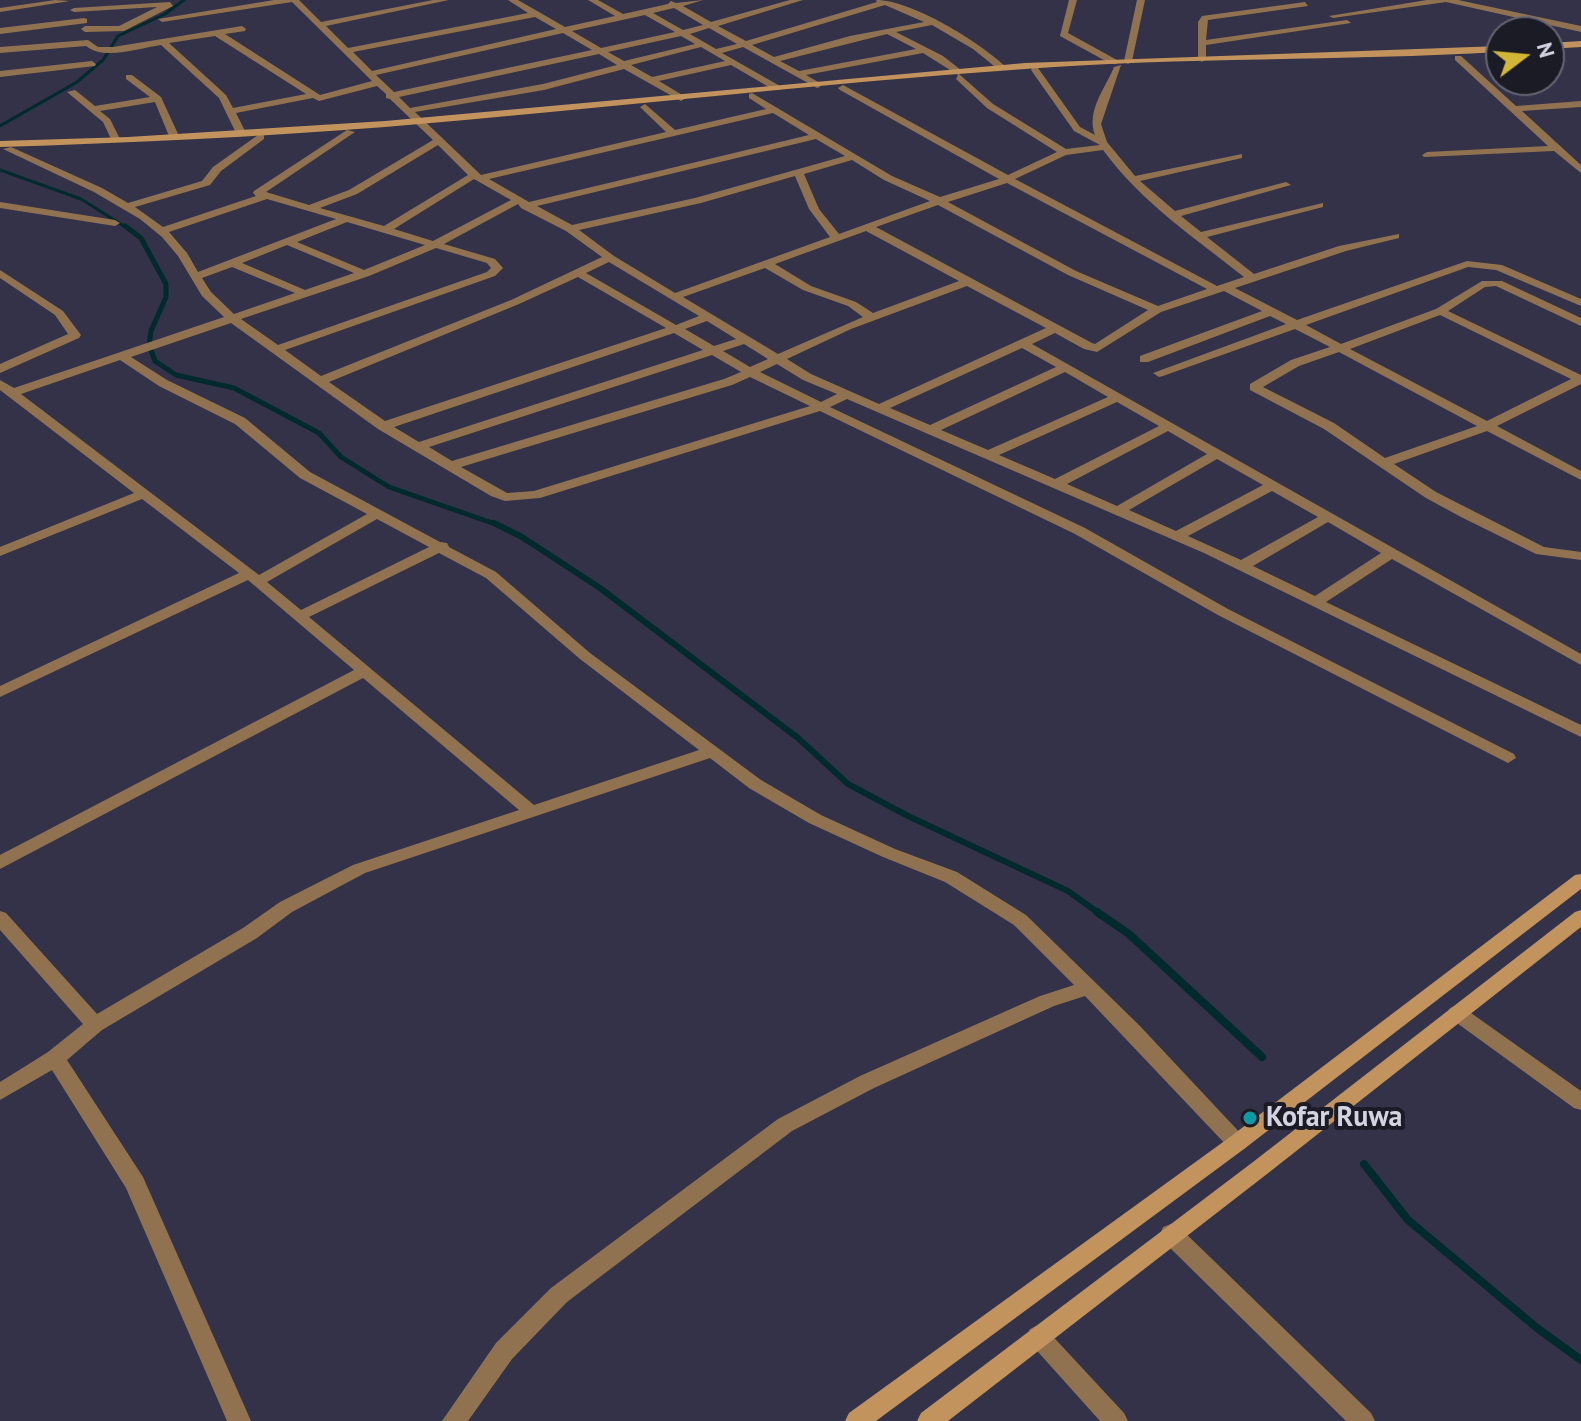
<!DOCTYPE html>
<style>
body{margin:0}
#map{position:relative;width:1581px;height:1421px;overflow:hidden;background:#333248;font-family:"PT Sans",sans-serif}
canvas{display:block}
.north{position:absolute;left:1485px;top:16px;width:80px;height:80px;box-sizing:border-box;background:#1b1b25;border:2px solid #656571;border-radius:50%;rotate:74deg;font-size:22px;font-weight:700;line-height:32px;text-align:center;color:#d3d4e2}
.north::after{content:'';display:block;margin:auto;width:28px;height:36px;background:#d3b635;clip-path:polygon(50% 0,100% 100%,50% 72%,0 100%)}
</style>
<div id="map">
<canvas width="1581" height="1421"></canvas>
<div class="north">N</div>
</div>
<script>
const ctx = document.querySelector('canvas').getContext('2d');
ctx.lineJoin = 'round';
function stroke(path, color, width, dash) {
  ctx.strokeStyle = color;
  ctx.lineWidth = width;
  ctx.lineCap = dash ? 'butt' : 'round';
  ctx.setLineDash(dash || []);
  ctx.stroke(path);
}
function paint(path, color) {
  ctx.fillStyle = color;
  ctx.fill(path, 'evenodd');
}
function drawText(font, color, halo, rows, align = 'center') {
  ctx.font = font + ' "PT Sans",sans-serif';
  ctx.lineWidth = 8;
  ctx.setLineDash([]);
  ctx.textBaseline = 'middle';
  ctx.strokeStyle = halo;
  ctx.fillStyle = color;
  for (const [text, x, y, turn = 0] of rows) {
    ctx.save();
    ctx.translate(x, y);
    ctx.rotate((+turn || 0) * Math.PI / 180);
    ctx.textAlign = isNaN(turn) ? turn : align;
    if (halo) ctx.strokeText(text, 0, 0);
    ctx.fillText(text, 0, 0);
    ctx.restore();
  }
}
stroke(new Path2D(`
 M0,126l77,-44 26,-22 15,-24 47,-22 19,-14
 M0,170l81,29 46,29`), '#002a2d', 3);
stroke(new Path2D(`
 M125,226l16,12 25,46v13l-15,34 -2,14 6,16 21,14 58,13 85,45 22,24 48,30 109,38`), '#002a2d', 5);
stroke(new Path2D(`
 M494,523l28,14 78,51 198,150 50,46 60,32 160,75 32,23`), '#002a2d', 6);
stroke(new Path2D(`
 M1097,912l32,22 133,123
 M1364,1164l44,56 129,108 44,32`), '#002a2d', 8);
paint(new Path2D(`
 M55,0l15,1 -70,11v-4z
 M274,0h25l22,22 112,-22h16l-123,26 22,22 180,-35 -20,-13h10l47,27 50,-11 -27,-16h10l25,14 45,-10 3,-3 5,2 27,-3 -20,6 28,16 79,-22h13l-85,26 28,15 131,-39 -1,-2c36,0 103,42 129,66v4h-6l-26,-21 -41,-24 -36,7 47,24 18,14 -2,4 34,30 73,45 34,-4 -26,-14 -43,-61 1,-2h6l42,59 15,8c-9,-24 10,-46 19,-68l7,-2 -20,59 6,18 28,34 107,-22v4l-102,23 35,30 111,-29 5,3 -110,31 20,16 122,-29v4l-116,30 47,37 85,-28 60,-12v4l-53,13 -111,37 62,32 170,-59 35,4 79,34v7l-85,-36 -28,-3 -162,58 35,19 95,-35 46,-28h20l79,37v8l-85,-40 -11,1 -37,24 133,64v9l-84,42 84,45v9l-94,-49 -93,33 42,28 108,55 37,5v8l-45,-6 -75,-37 -35,-19 -102,-69 -74,-39v-6l41,-24 39,-13 -35,-18 -132,47 -4,1 -6,-4 133,-49 -16,-8 -122,46h-8v-6l122,-45 -38,-20 -63,21 -64,40 -13,-3 -29,-16 -23,11 549,310v11l-189,-106 -66,43 255,123v12l-377,-184 -357,-154 -17,8 255,121 143,81 286,145 2,4 -8,5 -290,-148 -143,-81 -255,-123 -280,87 -35,3 -14,-5 -113,-67 -147,-106 -100,34 36,23 78,38 65,54 130,70 7,1 2,4 47,25 94,81 171,127 60,35 74,34 62,23 69,43 113,110 105,112 3,6 -3,6 -7,3 -7,-3 -145,-153 -31,10 -180,82 -82,43 -225,171 -55,57 -44,62h-26l54,-78 55,-55 227,-169 82,-43 180,-80 34,-11 -60,-60 -69,-43 -62,-25 -74,-34 -60,-35 -39,-30 -345,115 -73,39 -35,26 -155,92 -35,30 76,117 108,244h-24l-101,-233 -74,-118 -52,30v-18l48,-30 35,-28 -83,-94v-19l6,2 91,101 146,-86 37,-26 73,-37 166,-55 -156,-132 -363,191v-14l354,-185 -106,-90 -248,117v-11l239,-113 -97,-74 -142,57v-9l134,-54 -134,-103v-10l14,8 210,-71 -22,-21 -24,-40 -16,-19 -22,-18 -46,-27 -91,-43 8,-2 91,41 26,15 74,-22 11,-14 45,-32h6v4l-43,32 -11,14 -75,22 28,20 93,-31 -3,-3 1,-2 93,-61 8,2 -89,60 43,13 40,-15 84,-50 -43,-41 -4,-1v-4l-9,-8 -58,15 -6,-3 -77,15 10,20 -5,3 -5,-3 -17,-35 -58,-53c-22,3 -57,16 -75,1l-86,7v-6l88,-7 10,7h15l129,-21 4,3 -1,2 -20,3 95,61 52,-14 -80,-79 -130,20 -4,-3zM885,5l39,17 -74,14 -76,21 -22,-12zM674,8l29,17 -20,5 -30,-17zM645,15l30,17 -74,16 -29,-17zM535,17l21,12 -184,42 -19,-19zM709,28l28,16 -21,5 -26,-15zM563,33l29,17 -198,42 -18,-17zM887,34l29,15 -117,22 -19,-10zM215,36l91,58 -73,14 -7,-13 -57,-52zM681,36l14,8 -71,17 -16,-9zM701,47l24,14 -73,16 -21,-12zM743,47l74,41 3,-1v-4l-14,-8 117,-22 35,22 -2,4 31,29 70,44 -49,23 -165,-90 -5,3 2,2 159,89 -59,18 -48,-21 -140,-83 -3,1v4l17,11 -91,21 -30,-26 -5,3 2,2 24,23 -185,43 -66,-63 129,-22 80,-21 57,32 5,-3 -2,-2 -25,-15 72,-16 43,25h6v-4l-58,-33zM599,54l18,11 -74,19 -133,24 -11,-11zM773,113l36,22 -280,67 -40,-23zM816,139l29,17 -150,42 -123,27 -35,-19zM438,145l30,30 -84,51 -64,-18 37,-14zM1103,150c38,52 92,88 141,127l-27,9 -202,-107 51,-24zM852,160l32,20 46,21 -91,33 -20,-25 -15,-35zM795,176l14,33 21,28 -155,56 -61,-37 -35,-26 122,-27zM474,179l37,21 -78,41 -39,-12zM1007,183l200,106 -49,17 -82,-35 -128,-69zM267,199l69,20 -138,53 -11,-19 -18,-21zM518,204l3,4 45,23 36,26 -91,43 -190,76 -36,-26 210,-74 8,-8 -8,-9 -51,-15zM938,205l130,70 80,35 -53,34 -3,-1 -216,-116zM347,222l78,23 -61,25 -67,-28zM866,231l93,50 -86,32 -17,-11 -45,-16 -36,-22zM287,245l67,28 -49,17 -63,-27zM436,248l51,15 4,5 -4,4 -209,73 -37,-26 128,-43zM609,262l90,54 -23,9 -90,-52zM232,267l63,26 -61,21 -23,-22 -9,-14zM765,268l38,22 45,16 15,11 -85,37 -95,-57zM578,277l88,51 -281,93 -56,-39 190,-78zM967,286l79,42 -167,76 -68,-30 -24,-15 64,-30zM1440,315l131,64 -84,42 -137,-72zM707,321l29,18 -22,7 -29,-17zM674,333l29,17 -284,92 -25,-15zM744,344l24,15 -18,8 -27,-16zM1022,348l34,19 -126,58 -40,-17zM1339,352l138,74 -92,32 -51,-35 -71,-36 36,-21zM712,355l29,17 -17,7 -272,82 -23,-14zM120,360l39,26 76,38 65,54 67,36 -108,61 -238,-181zM777,364l26,16 34,14 -16,8 -61,-30zM1065,372l43,25 -120,53 -47,-20zM750,377l60,29 -276,85 -27,2 -46,-26 271,-82zM1117,402l42,24 -104,53 -56,-24zM1168,431l39,23 -90,52 -50,-22zM1217,459l46,26 -87,46 -47,-21zM1272,491l46,26 -77,43 -53,-24zM377,519l52,28 -128,63 -34,-28zM1328,522l53,31 -66,43 -62,-30zM439,553l47,25 94,81 119,91 -165,55 -225,-188z
 M1069,0h8l-9,33 49,27v4h-6l-51,-28z
 M1137,0h8l-13,61 -4,3 -4,-3z
 M1427,0h31l123,26v6l-135,-30 -113,16 -4,-2z
 M170,2l3,4 -49,25 -39,1 -4,-3 4,-3h34l38,-19 -83,5 -4,-2 4,-2z
 M1305,2l3,4 -100,14 -2,20 141,-20 4,3 -145,22v14l-4,3 -4,-3v-37l4,-6z
 M84,18l3,1v4l-87,11v-6z
 M1455,56h6l55,50 65,-5v6l-59,4 59,54v8l-27,-22 -130,6 -2,-2 5,-3 121,-6 -93,-86z
 M92,61l4,3 -1,2 -95,11v-6z
 M126,75h6l29,22 18,39 -2,2 -8,-2 -14,-34 -55,9 10,8 10,20 -8,2 -9,-19 -36,-30 8,-2 20,16 55,-9 -24,-18z
 M0,202l115,18 5,3 -5,3 -115,-18z
 M0,270l63,41 18,24 -2,3 -79,35v-9l68,-30 -13,-19 -55,-37z
 M1457,1005l7,3 117,83v19l-7,-2 -124,-90 -3,-5 3,-5z
 M1171,1224l8,3 192,186 4,8h-29l-183,-180 -3,-7 3,-7z
 M1038,1325l8,4 78,84 4,8h-28l-70,-78 -3,-7 3,-7z`), '#907250');
paint(new Path2D(`
 M1581,41v6l-32,2v-6z
 M1501,46v6c-159,9 -318,5 -476,17 -214,15 -426,40 -640,58 -128,10 -256,16 -385,20v-6l128,-4 257,-16 640,-58z
 M1581,874v15l-337,260 -368,272h-31l4,-8 381,-276 345,-262z
 M1581,910v17l-314,247 -319,247h-31l4,-8 332,-251 322,-250z`), '#c2935c');
for (const [x, y, r, color] of [
 [1250,1118,8,"#0f9aa8"]
]) {
  const dot = new Path2D();
  dot.arc(x, y, r, 0, 2 * Math.PI);
  ctx.fillStyle = color;
  ctx.fill(dot);
  stroke(dot, '#1b1b25', 3);
}
drawText('bold 28px', '#d3d4e2', '#1b1b25', [
 ["Kofar Ruwa",1266,1118]
], 'left');
</script>
